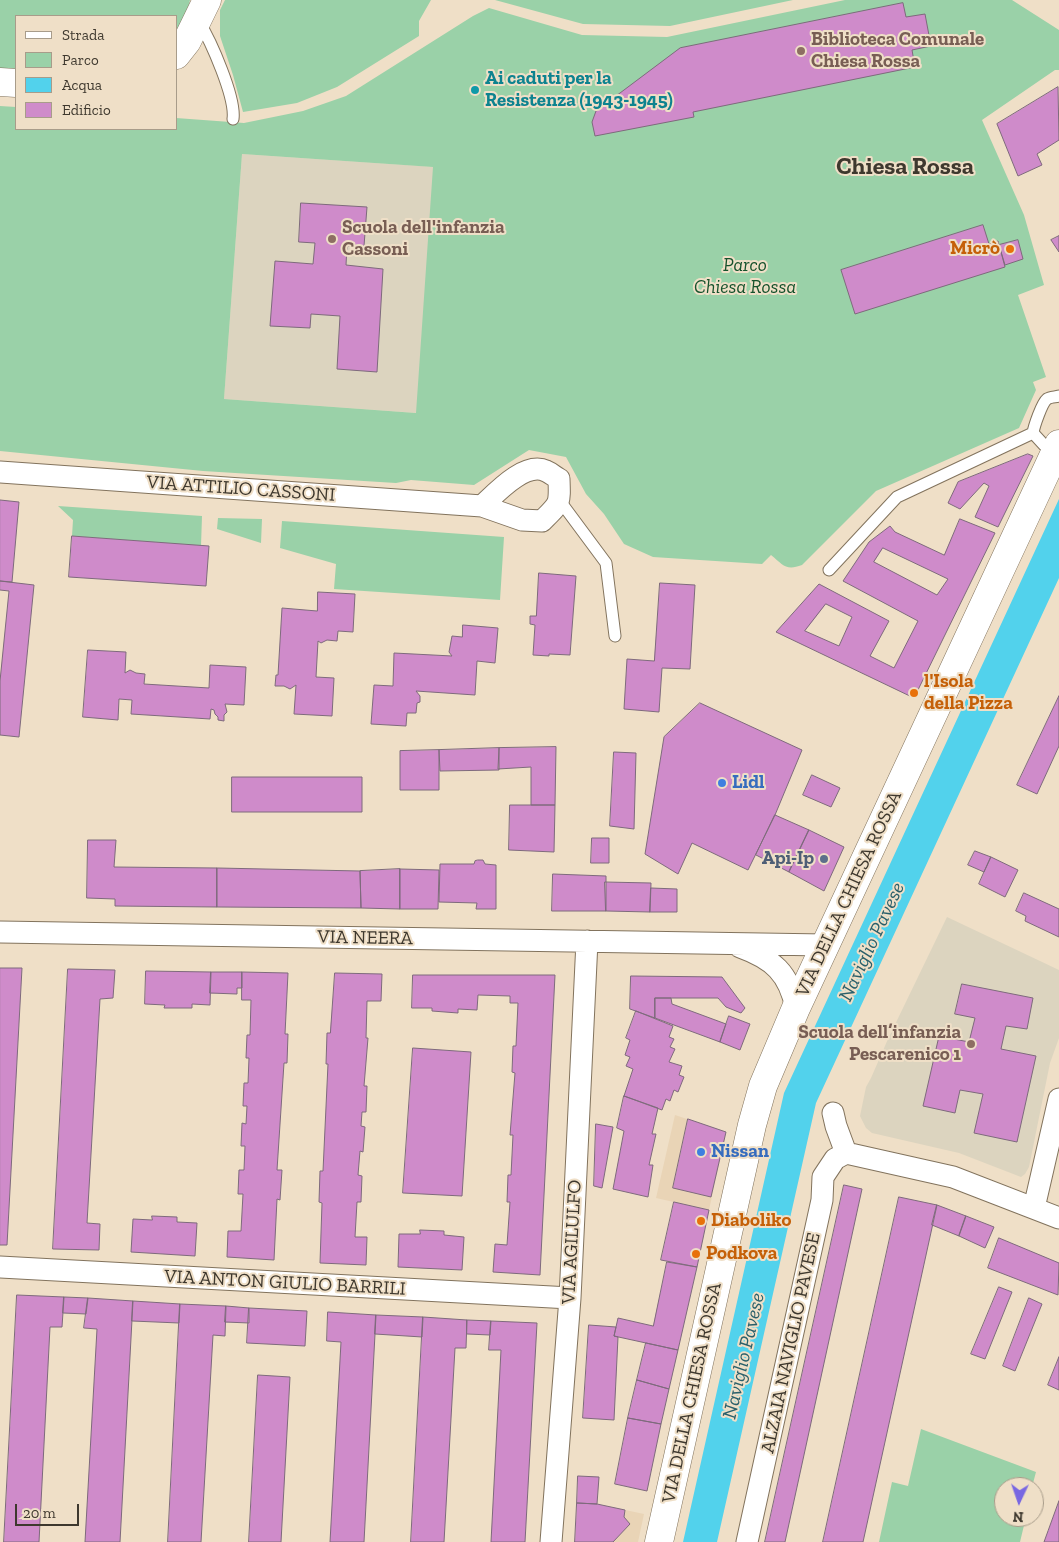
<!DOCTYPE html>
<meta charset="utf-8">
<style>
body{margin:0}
#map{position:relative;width:1059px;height:1542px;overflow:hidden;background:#efdfc7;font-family:"Zilla Slab",serif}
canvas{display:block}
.legend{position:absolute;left:15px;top:15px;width:162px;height:115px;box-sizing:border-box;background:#efdfc7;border:1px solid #a89c8a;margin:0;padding:6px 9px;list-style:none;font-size:15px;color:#3e382e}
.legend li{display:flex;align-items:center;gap:10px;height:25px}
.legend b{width:25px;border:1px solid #a89c8a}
.north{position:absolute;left:994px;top:1477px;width:50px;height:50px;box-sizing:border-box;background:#efdfc7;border:1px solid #a89c8a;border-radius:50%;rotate:183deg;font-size:14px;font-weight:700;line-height:20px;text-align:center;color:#3e382e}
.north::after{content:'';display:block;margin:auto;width:18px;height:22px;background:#7867e2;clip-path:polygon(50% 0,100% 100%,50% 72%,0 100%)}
.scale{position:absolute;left:15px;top:1504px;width:64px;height:22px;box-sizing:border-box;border:2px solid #3e382e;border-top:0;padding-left:6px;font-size:15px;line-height:18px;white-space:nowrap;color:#3e382e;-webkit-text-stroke:4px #efdfc7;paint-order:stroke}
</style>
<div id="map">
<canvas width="1059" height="1542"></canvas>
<ul class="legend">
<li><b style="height:6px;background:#fff"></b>Strada</li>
<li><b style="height:14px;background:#9ad1a8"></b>Parco</li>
<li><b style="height:14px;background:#52d2ec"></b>Acqua</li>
<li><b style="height:14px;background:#cf8bca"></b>Edificio</li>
</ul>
<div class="north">N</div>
<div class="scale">20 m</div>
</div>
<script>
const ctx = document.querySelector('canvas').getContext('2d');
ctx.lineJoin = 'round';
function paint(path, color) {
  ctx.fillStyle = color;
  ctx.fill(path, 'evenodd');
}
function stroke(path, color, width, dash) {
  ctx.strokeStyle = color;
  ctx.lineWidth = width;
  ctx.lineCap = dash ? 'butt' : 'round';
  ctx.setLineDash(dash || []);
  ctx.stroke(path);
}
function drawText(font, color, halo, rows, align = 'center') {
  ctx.font = font + ' "Zilla Slab",serif';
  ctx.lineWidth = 4;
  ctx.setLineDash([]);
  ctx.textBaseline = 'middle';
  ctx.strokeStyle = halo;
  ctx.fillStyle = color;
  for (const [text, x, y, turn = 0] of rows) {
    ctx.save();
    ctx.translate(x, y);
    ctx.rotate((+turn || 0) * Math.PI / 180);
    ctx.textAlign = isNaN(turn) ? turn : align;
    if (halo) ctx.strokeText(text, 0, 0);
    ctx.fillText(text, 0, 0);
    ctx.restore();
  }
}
paint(new Path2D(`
 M675,1115l51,17 -17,78 -53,-12z
 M577,1503l20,1 47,10 -6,28h-63z`), '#e9d4b6');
paint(new Path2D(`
 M242,154l192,13 -17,246 -193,-14z
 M947,917l112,53v68l-9,25 -21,104 -4,7 -4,3 -62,-24 -87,-20 -6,-5 -6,-12 6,-29 5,-9 17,-39z`), '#dcd4bf');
paint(new Path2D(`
 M0,0h190l-3,13 -11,22v-19h-160v60l-16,-2z
 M225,0h206l-12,21v15l-82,51 -40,16 -54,9 -10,-37 -13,-39v-26z
 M495,0h298l-123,26 -87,-2z
 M845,0h167l47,30v40h-4l-73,50 42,95 20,70 -26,10 28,82 -13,5 3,8 -17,38 -143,63 -74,74c-16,6 -19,0 -31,-10l-9,9 -109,-7 -29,-13 -20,-30 -18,-20 -20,-37 -37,-7 -55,35 -63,-5 -15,3 -193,-12 -203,-20v-345l16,1v22h160v-11l68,5 59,-12 43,-15 127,-80 16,-8 93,27 85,2zM242,154l191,13 -17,246 -192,-14z
 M58,506l144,10 -1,30 -129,-10 1,-16z
 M218,518l44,1 -1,24 -44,-14z
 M282,521l222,16 -4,63 -166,-11 2,-25 -56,-16z
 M921,1429l115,43 -4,15h-28v30h22l-6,25h-141l13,-60 16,4z`), '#9ad1a8');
paint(new Path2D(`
 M1059,499v79l-243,525 -99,439h-34l101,-449z`), '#52d2ec');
const building = new Path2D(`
 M903,3l3,14 19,-3 6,32 -19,4 3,17 -222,45 1,5 -99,19 -3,-14 4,-11 84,-63z
 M1058,87l1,53 -22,14 5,11 -24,11 -21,-52z
 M301,203l66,4 -3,39h-17l-1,19 37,4 -6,103 -40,-3 3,-53 -29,-2 -1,14 -40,-2 5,-65 38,3 2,-21 -16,-1z
 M983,225l6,19 9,-3 7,26 -150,47 -14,-44z
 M1059,236v16l-8,-12z
 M1018,240l5,19 -18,6 -6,-20z
 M1028,454l5,2 -35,71 -23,-10 14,-31 -5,-3 -24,26 -12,-6 10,-21z
 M0,500l19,2 -7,80 -12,-1z
 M960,519l35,14 -81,165 -138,-66 43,-48 70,37 -19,35 24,12 24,-47 -75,-40 26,-39 21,-16 5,6 49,23zM883,548l65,31 -11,16 -63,-33zM826,604l26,13 -13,29 -34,-15z
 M72,536l137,10 -3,40 -137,-9z
 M539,573l37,3 -6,79 -21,-1v2l-16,-1 2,-30 -5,-1v-8h6z
 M0,581l34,4 -15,152 -19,-2v-54l9,-90 -9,-1z
 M660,583l35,2 -5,84 -28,-1 -3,44 -35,-3 3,-50 27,2z
 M318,592l37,2 -2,38 -15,-1 -1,10 -10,-1 -6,3 -3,-2 -2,36 18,1 -2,38 -38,-2 2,-29 -6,4 -6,-3h-9l1,-11h2l4,-67 35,3z
 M463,625l35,3 -3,35 -18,-2 -2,34 -59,-4 4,5v6l-3,1 -1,10h-9l-1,13 -35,-2 3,-39 19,1 1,-33 58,3 -3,-4 3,-16 10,1z
 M88,650l38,2 -1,21 5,-3 6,3 9,1 -1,10 65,4 1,-23 36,2 -2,38 -19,-1 2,8 -3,3v6l-6,-1v-3l-3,-3 -1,-4 -3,-1 -1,10 -79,-5 1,-14 -13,-1 -1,21 -35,-3z
 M1059,696v50l-22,48 -20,-9z
 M700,703l102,47 -27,65 -27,55 -56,-27 -14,31 -33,-20 19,-117z
 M556,747l-1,58h-24v-38l-33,2 1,-21z
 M499,748v22l-59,1 -1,-21z
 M439,750v40h-39v-39z
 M614,752l22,1 -2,76 -24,-3z
 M812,775l28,13 -9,19 -28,-12z
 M232,777h130v35h-130z
 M510,805h45l-1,47 -45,-2z
 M775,815l34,15 -20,42 -33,-17z
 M809,830l35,17 -20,44 -35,-19z
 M592,838h17v25h-18z
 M88,840h28l-2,27 103,1v39l-102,-1v-7l-28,-1z
 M975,851l16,6 -7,15 -16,-7z
 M991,857l27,13 -13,27 -26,-13z
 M478,860h5l2,4 11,1v44h-20l1,-6 -38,-1 1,-38h34l1,-3z
 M217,868l143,3 1,37 -144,-1z
 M400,869v40l-39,-1 -1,-37z
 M400,869l39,1 -1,39h-38z
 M553,874l53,2v35h-54z
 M605,882l46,1 -1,29 -44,-1z
 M651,888l26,1v23h-27z
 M1024,893l35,16v28l-34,-16 1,-5 -10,-5z
 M0,968h22l-15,277h-7z
 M68,969l47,1 -2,28 -13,1 -13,224 13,1 -1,26 -46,-1z
 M146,971l65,1 -1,33 -18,-1v4h-28l1,-3 -20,-1z
 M211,972h31v16h-5v6l-27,-1z
 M242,972l46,1 -3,61h3l-1,29h-3l-7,107h5l-2,30 -3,-1 -3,61 -47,-3 1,-26h13l2,-37h-5l1,-24h5l1,-24h-4l1,-23 4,1 1,-18h-4l1,-23h4l1,-25h-3l1,-23h3l1,-35h-9z
 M335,973l47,1 -1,27h-14l-1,37h2l-4,48h3l-1,26h-4l-1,14 4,1 -2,25 -3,-1 -2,24 4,1 -1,26h-4l-2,35h12l-1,28 -46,-2 2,-60 -3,-1 1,-31h3l5,-107h-2l1,-31h3z
 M413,975h142l-15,300 -47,-3 2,-28 12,1 3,-43h-3l1,-27h3l2,-40h-3l5,-62 -3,-1 1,-26h3l2,-43h-8v-7l-32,-1 -1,15 -19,-1v4l-26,-2v-3h-20z
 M631,976l91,1 23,31 -4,5 -15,-6 -8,-9h-63v20l-25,-9z
 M962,984l71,14 -6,31 -21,-3 -5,23 35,7 -19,86 -43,-9 9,-39 -23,-4 -5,23 -32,-7 16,-70 30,6 6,-24 -20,-4z
 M655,998h16l1,6 54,20 -6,18 -65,-24z
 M636,1011l37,15 -4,11 5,2 -4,8 5,2 -6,13 13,4 -3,9 5,2 -6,15 -4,-2 -4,11 -4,-2 -4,11 -38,-14 9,-27 -7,-3 4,-9 -5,-2 5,-15 -4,-2z
 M729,1016l21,8 -10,26 -20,-8z
 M413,1048l58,4 -9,144 -59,-3z
 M624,1096l34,12 -6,26h4l-7,31h4l-5,32 -35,-8 11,-58 -7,-3z
 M688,1119l38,13 -15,65 -38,-9z
 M596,1124l17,3 -11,61 -8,-2z
 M844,1185l18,4 -77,353h-20z
 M899,1197l38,8 -74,337h-40z
 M674,1202l35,8 -12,57 -36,-7z
 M937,1205l29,11 -7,20 -27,-11z
 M152,1216l25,1v5l20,1 -2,33 -64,-4 2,-33 19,1z
 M966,1216l28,11 -9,21 -26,-12z
 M420,1230l24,1v4l20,2 -2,33 -64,-3 1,-33h21z
 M999,1238l60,25 -1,32 -70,-27z
 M667,1262l30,5 -19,83 -64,-14 4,-18 35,8z
 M999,1287l13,5 -27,67 -14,-5z
 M17,1295l47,2 -2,30h-12l-11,215h-35z
 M64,1297l24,1 -2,16 -23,-1z
 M88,1298l45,3 -13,241h-35l12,-213 -13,-1z
 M1029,1298l13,6 -27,67 -12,-5z
 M133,1301l47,3 -1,19 -47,-2z
 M180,1304l46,2 -1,30 -12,-1 -12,207h-33z
 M226,1306l23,2v15l-24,-1z
 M249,1308l58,3 -2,35 -58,-3z
 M328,1312l48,3 -12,227h-34l11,-200 -14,-1z
 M376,1315l47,2 -1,20 -47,-3z
 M423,1317l44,3 -1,28h-11l-11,194h-33z
 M467,1320l24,1 -1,14 -23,-1z
 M491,1321l46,2 -12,219h-34l10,-192h-12z
 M589,1325l27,2 -2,9 4,1 -4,83 -31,-2z
 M646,1343l32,7 -9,39 -32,-9z
 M1059,1357v33l-11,-5z
 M258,1375l32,2 -9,165h-32z
 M637,1380l32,9 -8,35 -33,-6z
 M628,1418l33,6 -14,67 -32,-7z
 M578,1476l21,1 -2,27 -20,-1z
 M1059,1501v41h-15l4,-11z
 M577,1503l20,1 28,6 -1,7 6,7 -17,18h-38z`);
paint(building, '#cf8bca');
stroke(building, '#7e6a7c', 1);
const lane = new Path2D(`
 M199,22c12,19 37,76 34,97
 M1056,450l-12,-5 -11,-12c1,-7 9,-30 14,-34 3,-2 9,-2 12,-3
 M560,501l46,62 9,73
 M829,570l68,-73 136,-64`);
const street = new Path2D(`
 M0,472l482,34 40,14 20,1c18,-18 18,-16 17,-42 -4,-2 -8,-6 -13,-8 -21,-10 -50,22 -64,35
 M0,932l825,13
 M740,947c33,12 49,26 56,61
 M833,1113l3,13 10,27
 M846,1153l107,24 106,41
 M1034,1208l25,-109
 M0,1267l570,31
 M551,1542l19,-244 17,-357
 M747,1542l75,-342 1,-23 12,-18 11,-6`);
const secondary = new Path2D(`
 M176,55l11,-14 20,-41
 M0,82l16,1`);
const primary = new Path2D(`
 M659,1542l93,-417 11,-39 33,-78 263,-564`);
stroke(lane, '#82735d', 13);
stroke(street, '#82735d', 23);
stroke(secondary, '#82735d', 29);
stroke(primary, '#82735d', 29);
stroke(lane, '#fff', 11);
stroke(street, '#fff', 21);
stroke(secondary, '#fff', 28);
stroke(primary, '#fff', 28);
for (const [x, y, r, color] of [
 [801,51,5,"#8d6e63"],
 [475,90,5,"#0f9aa8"],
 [332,239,5,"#8d6e63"],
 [1010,249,5,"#e8710a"],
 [914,693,5,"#e8710a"],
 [722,783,5,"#3f7fe0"],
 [824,859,5,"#5c6f8a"],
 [971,1044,5,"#8d6e63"],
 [701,1152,5,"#3f7fe0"],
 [701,1221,5,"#e8710a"],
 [696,1254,5,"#e8710a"]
]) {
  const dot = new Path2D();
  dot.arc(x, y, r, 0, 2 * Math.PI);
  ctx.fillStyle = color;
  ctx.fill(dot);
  stroke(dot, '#efdfc7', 2);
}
drawText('bold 19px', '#785e54', '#efdfc7', [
 ["Biblioteca Comunale",811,40],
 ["Chiesa Rossa",811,62],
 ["Scuola dell'infanzia",342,228],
 ["Cassoni",342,250],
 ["Scuola dell’infanzia",961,1033,"right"],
 ["Pescarenico 1",961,1055,"right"]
], 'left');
drawText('bold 19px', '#0d838f', '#efdfc7', [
 ["Ai caduti per la",485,79],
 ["Resistenza (1943-1945)",485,101]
], 'left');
drawText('bold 19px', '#c56008', '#efdfc7', [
 ["Micrò",1000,249,"right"],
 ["l'Isola",924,682],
 ["della Pizza",924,704],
 ["Diaboliko",711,1221],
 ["Podkova",706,1254]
], 'left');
drawText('italic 19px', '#15522c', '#efdfc7', [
 ["Parco",745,266],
 ["Chiesa Rossa",745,288]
]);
drawText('19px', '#3e382e', '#efdfc7', [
 ["VIA ATTILIO CASSONI",241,489,4],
 ["VIA DELLA CHIESA ROSSA",849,894,-65],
 ["VIA NEERA",365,938,1],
 ["VIA AGILULFO",572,1242,-87],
 ["VIA ANTON GIULIO BARRILI",285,1283,3],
 ["ALZAIA NAVIGLIO PAVESE",791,1343,-78],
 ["VIA DELLA CHIESA ROSSA",692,1393,-78]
]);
drawText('bold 19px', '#366cbe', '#efdfc7', [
 ["Lidl",732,783],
 ["Nissan",711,1152]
], 'left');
drawText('bold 19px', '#4e5e75', '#efdfc7', [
 ["Api-Ip",814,859]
], 'right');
drawText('italic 20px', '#2a5f6a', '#efdfc7', [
 ["Naviglio Pavese",872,942,-65],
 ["Naviglio Pavese",744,1356,-77]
]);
drawText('bold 24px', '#3e382e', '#efdfc7', [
 ["Chiesa Rossa",905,167]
]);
</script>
